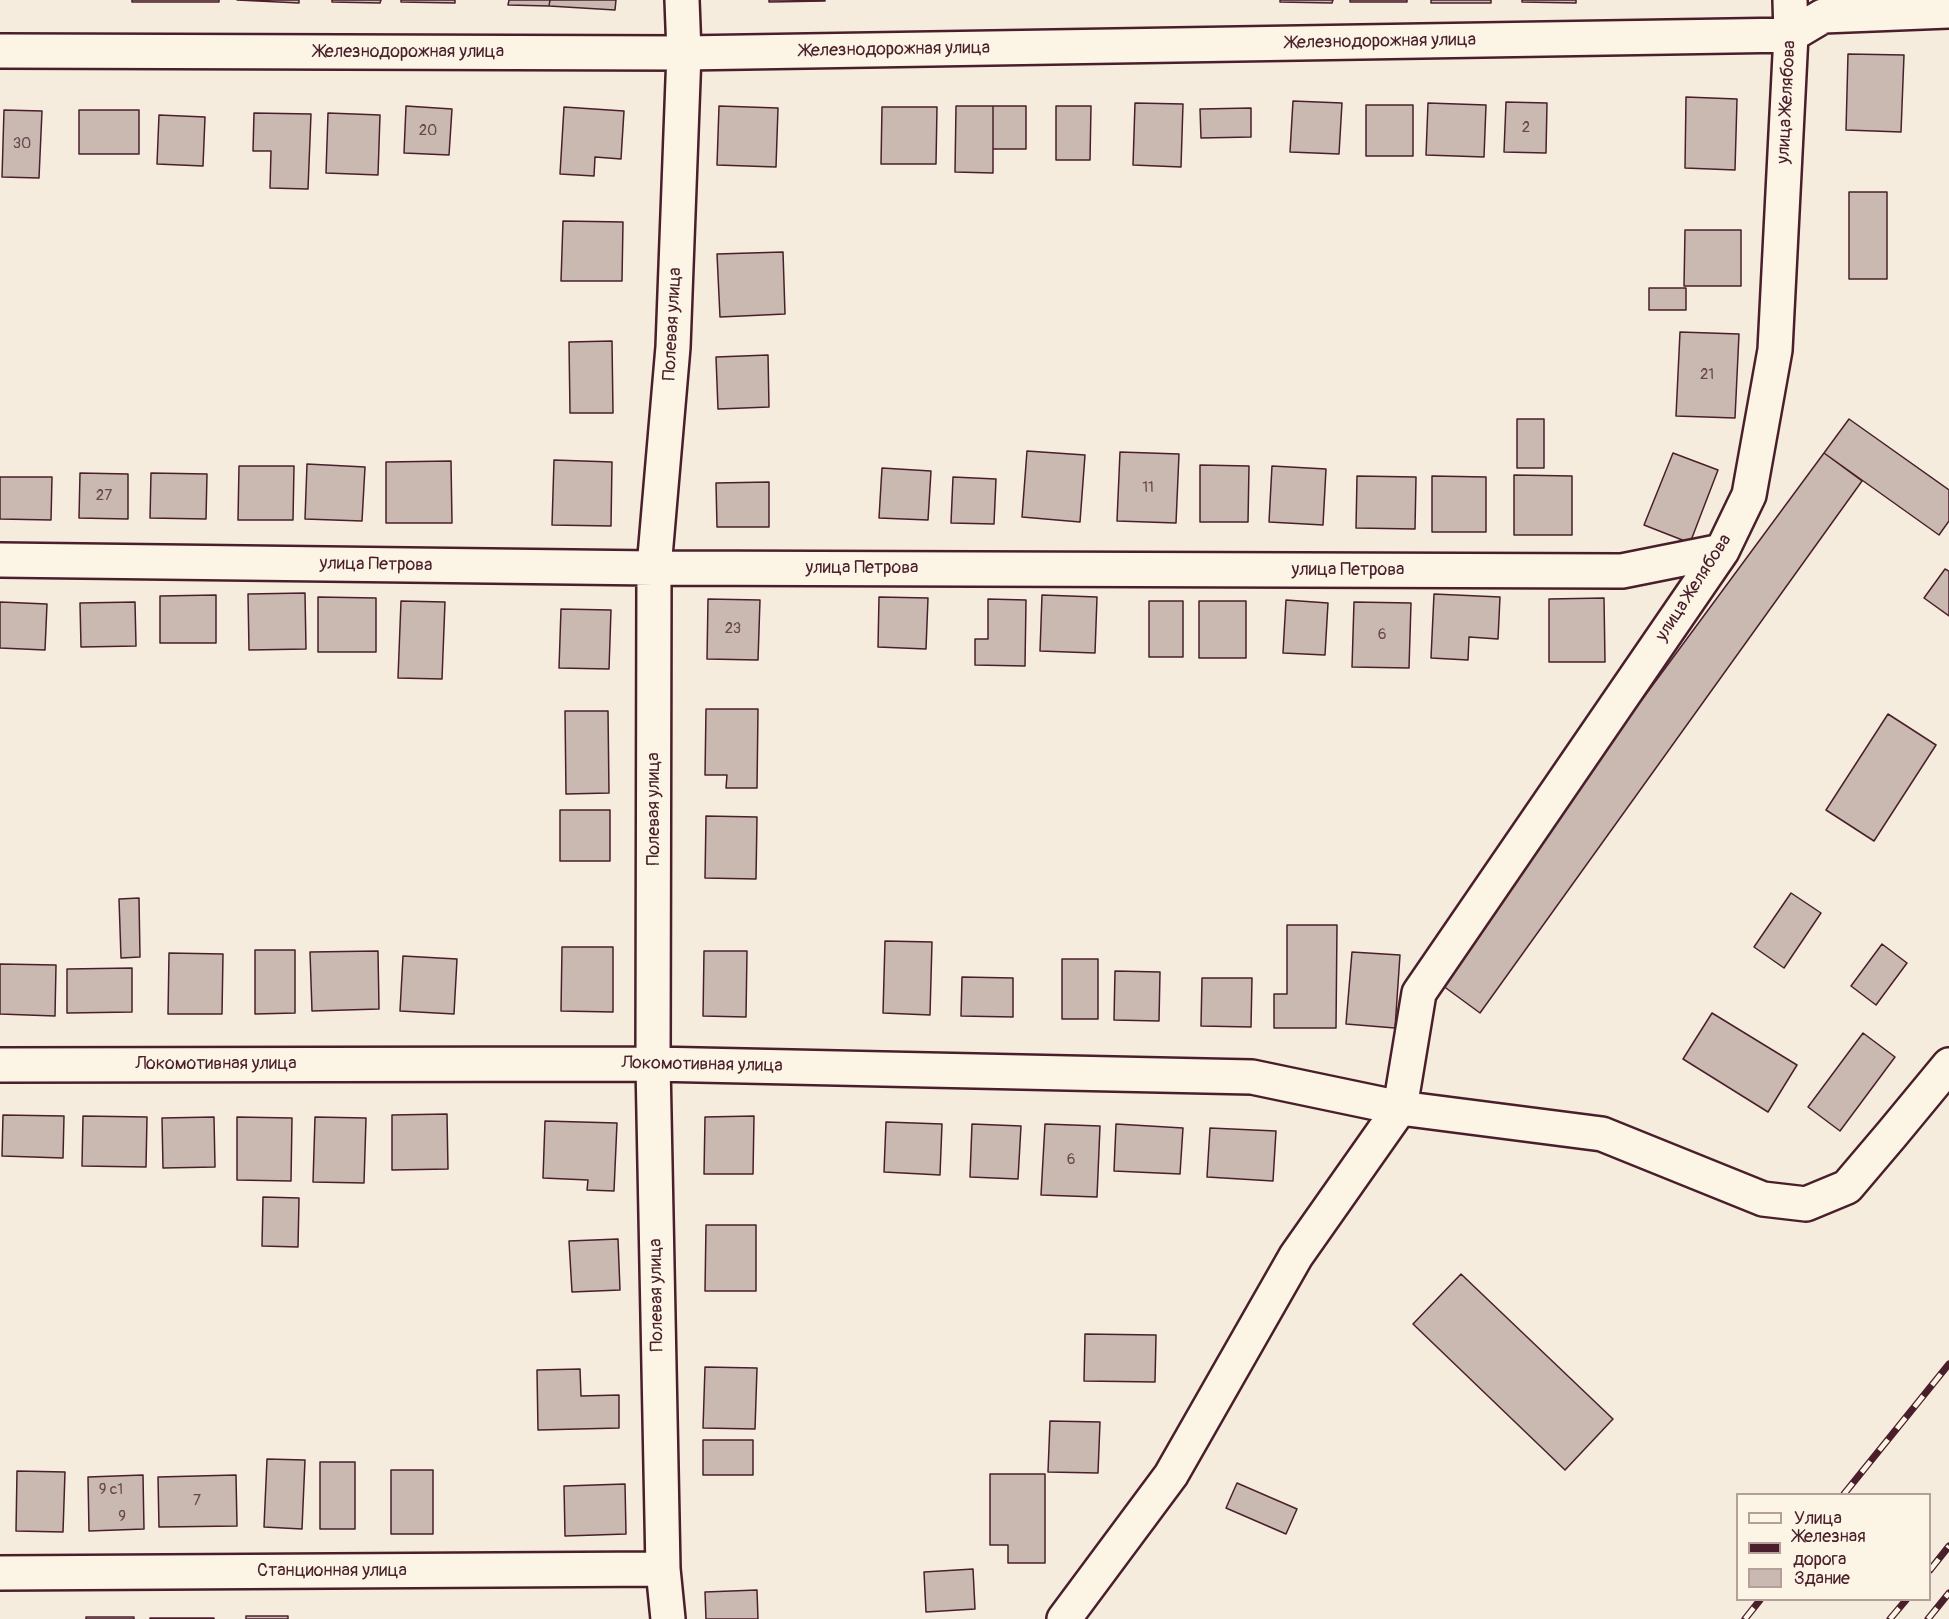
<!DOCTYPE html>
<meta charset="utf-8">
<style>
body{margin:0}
#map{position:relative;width:1949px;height:1619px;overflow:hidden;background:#f5ecde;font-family:Pangolin,sans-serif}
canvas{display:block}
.legend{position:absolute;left:1736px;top:1493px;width:195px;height:108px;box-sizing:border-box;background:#fcf5e5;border:2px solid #b59f9b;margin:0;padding:8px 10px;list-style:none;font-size:18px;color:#4a1f2b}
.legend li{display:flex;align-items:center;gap:12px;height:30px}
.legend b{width:30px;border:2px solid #b59f9b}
</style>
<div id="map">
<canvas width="1949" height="1619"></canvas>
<ul class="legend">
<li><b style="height:8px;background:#fcf5e5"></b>Улица</li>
<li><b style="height:8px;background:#4a1f2b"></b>Железная дорога</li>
<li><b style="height:16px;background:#cab9b1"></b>Здание</li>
</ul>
</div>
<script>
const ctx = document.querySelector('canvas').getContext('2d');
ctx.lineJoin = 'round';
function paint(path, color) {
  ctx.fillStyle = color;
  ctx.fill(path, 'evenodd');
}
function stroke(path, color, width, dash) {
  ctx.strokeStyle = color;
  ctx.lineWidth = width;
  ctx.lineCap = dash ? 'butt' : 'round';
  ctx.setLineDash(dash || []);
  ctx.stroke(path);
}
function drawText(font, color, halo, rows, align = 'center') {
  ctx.font = font + ' Pangolin,sans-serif';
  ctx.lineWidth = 4.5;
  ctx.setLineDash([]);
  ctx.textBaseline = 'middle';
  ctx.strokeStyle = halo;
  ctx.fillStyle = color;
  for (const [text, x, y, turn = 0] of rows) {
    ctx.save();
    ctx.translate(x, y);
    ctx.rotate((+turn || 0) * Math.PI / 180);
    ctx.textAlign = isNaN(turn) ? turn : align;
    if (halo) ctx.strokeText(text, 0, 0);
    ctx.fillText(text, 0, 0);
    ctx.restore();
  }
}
const building = new Path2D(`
 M132,0h87v2h-87z
 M237,0h62v3z
 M332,0h49l-1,3 -48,-1z
 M401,0h54v3l-54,-1z
 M509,0h41l-1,6 -41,-1z
 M550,0h66l-1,10 -66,-4z
 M769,0h56v1l-56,1z
 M1280,0h53l-1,3 -52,-1z
 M1350,0h57v2h-57z
 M1431,0h60v3h-60z
 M1522,0h54v3l-54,-1z
 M1848,54l56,1 -3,77 -55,-2z
 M1686,97l51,2 -2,71 -50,-2z
 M1293,101l49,2 -3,51 -49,-2z
 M1506,102l41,1 -1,50 -42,-1z
 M1135,103l48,1 -2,63 -48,-2z
 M1428,103l58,2 -2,52 -58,-2z
 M1366,105h47v51h-47z
 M406,106l46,3 -3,46 -45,-2z
 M719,106l59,2 -2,59 -59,-2z
 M956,106h37v67l-38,-1z
 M993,106h33v43h-33z
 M1056,106h35l-1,54h-34z
 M564,107l60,4 -3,48 -26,-2 -1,19 -34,-2z
 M882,107h55l-1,57h-55z
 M1251,108v29l-50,1 -1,-29z
 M4,110l38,1 -3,67 -37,-1z
 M79,110h60v44h-60z
 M254,113l57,1 -3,75 -38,-1 1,-37h-18z
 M328,113l52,2 -2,60 -52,-2z
 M159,115l46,2 -2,49 -46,-2z
 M1849,192h38v87h-38z
 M563,221l60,1 -1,59h-61z
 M1685,230h56v56h-57z
 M783,252l2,62 -65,3 -3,-63z
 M1649,288h37v22h-37z
 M1680,332l59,2 -4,84 -59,-2z
 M612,341l1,72h-43l-1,-71z
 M768,355l1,52 -51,2 -2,-52z
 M1517,419h27v49h-27z
 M1849,419l100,71v31l-10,14 -115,-82z
 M1027,451l58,4 -5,67 -58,-5z
 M1120,452l59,2 -3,69 -59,-2z
 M1673,453l45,17 -28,73 -46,-18z
 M1824,453l38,28 -382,532 -45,-33z
 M554,460l58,2 -1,64 -59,-1z
 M451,461l1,62h-66v-61z
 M307,464l58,3 -3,54 -57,-2z
 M1200,465l49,1 -1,56h-48z
 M239,466h55l-1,54h-55z
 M1272,466l54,3 -3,56 -54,-3z
 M882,468l49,3 -3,49 -49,-2z
 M80,473l48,1v45l-49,-1z
 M151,473l56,1 -1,45 -56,-1z
 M1514,475l58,1v59h-58z
 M1357,476l59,1 -1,52 -59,-1z
 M1432,476l54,1v55h-54z
 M0,477h52l-1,43 -51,-1z
 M953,477l43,2 -2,45 -43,-1z
 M769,482v45h-52l-1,-44z
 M1945,569l4,2v45l-25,-18z
 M305,593l1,56 -57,1 -1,-56z
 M1434,594l66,3 -2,42 -29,-2 -1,23 -37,-2z
 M216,595v48h-56v-47z
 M1042,595l55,2 -2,56 -55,-2z
 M318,597l58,1v54h-58z
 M879,597l49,1 -2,51 -48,-2z
 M1604,598l1,64h-56v-63z
 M708,599l52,1 -2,60 -51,-1z
 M988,599l38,1 -1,66 -50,-1v-26h13z
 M1286,600l42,3 -3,52 -42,-2z
 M401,601l44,1 -3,77 -44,-1z
 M1149,601h34v56h-34z
 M1199,601h47v57h-47z
 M0,602l47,2 -2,46 -45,-2z
 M135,602l1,44 -55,1 -1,-44z
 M1354,602l57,1 -2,65 -57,-1z
 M561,609l50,1 -2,59 -50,-1z
 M706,709h52l-1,79h-31l1,-13h-22z
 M565,711h43l1,82 -43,1z
 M1888,714l48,31 -62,96 -48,-31z
 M560,810h50v51h-50z
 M706,816l51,1 -1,62 -51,-1z
 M1791,893l30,20 -37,55 -30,-21z
 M139,898l1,59 -19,1 -2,-59z
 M1287,925h50l-1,103h-62v-34h13z
 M885,941l47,1 -2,73 -47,-2z
 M1882,944l25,19 -31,42 -25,-19z
 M562,947h51v65l-52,-1z
 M255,950h40v63l-40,1z
 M378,951l1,58 -67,2 -2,-59z
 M704,951h43l-1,66 -43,-1z
 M1352,952l48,3 -5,73 -49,-4z
 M169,953l54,1 -1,60h-54z
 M403,956l54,3 -3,55 -54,-3z
 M1062,959h36v60h-36z
 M0,964l56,1 -1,51 -55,-2z
 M132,968v44l-65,1v-44z
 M1115,971l45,1 -1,49 -45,-1z
 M962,977l51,1v39l-52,-1z
 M1202,978h50l-1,49 -50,-1z
 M1712,1013l85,52 -29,47 -85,-53z
 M1863,1033l32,24 -55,74 -32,-24z
 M447,1114l1,55 -56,1v-55z
 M3,1115l61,1 -1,42 -61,-2z
 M83,1116l64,1 -1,50 -64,-1z
 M754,1116l-1,58h-49l1,-57z
 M214,1117l1,50 -52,1 -1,-50z
 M237,1117l55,1 -1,63 -54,-1z
 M315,1117l51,1 -2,65 -51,-1z
 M545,1121l72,2 -3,68 -27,-1 1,-10 -45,-2z
 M886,1122l56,2 -2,51 -56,-3z
 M972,1124l49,2 -3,53 -48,-2z
 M1045,1124l55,2 -3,71 -56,-2z
 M1116,1124l67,4 -3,46 -66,-3z
 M1210,1128l66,3 -3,50 -66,-4z
 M263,1197l36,1 -1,49 -36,-1z
 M706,1225h50v66h-51z
 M618,1239l2,51 -48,2 -3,-51z
 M1461,1274l152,145 -48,51 -152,-146z
 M1085,1334l71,1 -1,47 -71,-1z
 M705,1367l52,1 -2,61 -52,-1z
 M580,1369l1,27 38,-1v33l-81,2 -1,-60z
 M1050,1421l50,1 -2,51 -50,-1z
 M703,1440h50v35h-50z
 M267,1459l38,1 -3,69 -38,-2z
 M320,1462h35v67h-35z
 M391,1470h42v64h-42z
 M17,1471l48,1 -2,60 -47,-1z
 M990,1474h55v89h-37v-18h-18z
 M143,1475l1,54 -55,2 -1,-54z
 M236,1475l1,51 -78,1 -1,-50z
 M1237,1483l60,26 -11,25 -60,-26z
 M625,1484l1,50 -61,2 -1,-50z
 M973,1569l2,40 -49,3 -2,-40z
 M757,1590l1,29h-52l-1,-27z
 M246,1616h42v3h-42z
 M86,1617h48v2h-48z
 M150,1618h64v1h-64z`);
paint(building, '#cab9b1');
stroke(building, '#4a1f2b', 1.5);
const minor = new Path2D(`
 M0,51l684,2 1107,-18 32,-19 126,-5
 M0,560l654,8 968,3 100,-20
 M0,1065l653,-1 599,13 148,31 202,26 161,65 43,5 41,-17 45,-53 57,-69
 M0,1573l663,-4
 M668,1619l-5,-50 -10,-505 1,-496 19,-221 11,-294 -2,-53
 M1064,1619l107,-144 125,-219 104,-148 19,-115 303,-442 27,-56 26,-145 16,-315 -1,-35`);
stroke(minor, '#4a1f2b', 38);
stroke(minor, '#fcf5e5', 33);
const rail = new Path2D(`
 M1844,1494l105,-130
 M1930,1570l19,-24
 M1745,1619l15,-19
 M1890,1619l16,-19
 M1928,1619l21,-26`);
stroke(rail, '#4a1f2b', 7);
stroke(rail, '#fcf5e5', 4.5, [14]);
drawText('15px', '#6a464c', null, [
 ["2",1526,128],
 ["20",428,131],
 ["30",22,144],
 ["21",1707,375],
 ["11",1148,488],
 ["27",104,496],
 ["23",733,629],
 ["6",1382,635],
 ["6",1071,1160],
 ["9 с1",111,1490],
 ["7",197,1501],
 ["9",122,1517]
]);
drawText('18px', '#4a1f2b', '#fcf5e5', [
 ["Железнодорожная улица",1381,42,-1],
 ["Железнодорожная улица",895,50,-1],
 ["Железнодорожная улица",409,52],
 ["улица Желябова",1787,102,-87],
 ["Полевая улица",673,324,-87],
 ["улица Петрова",376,565,1],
 ["улица Петрова",862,568],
 ["улица Петрова",1348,570],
 ["улица Желябова",1694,588,-57],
 ["Полевая улица",654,809,-90],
 ["Локомотивная улица",216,1064],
 ["Локомотивная улица",702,1065,1],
 ["Полевая улица",657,1295,-91],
 ["Станционная улица",332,1571]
]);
</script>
